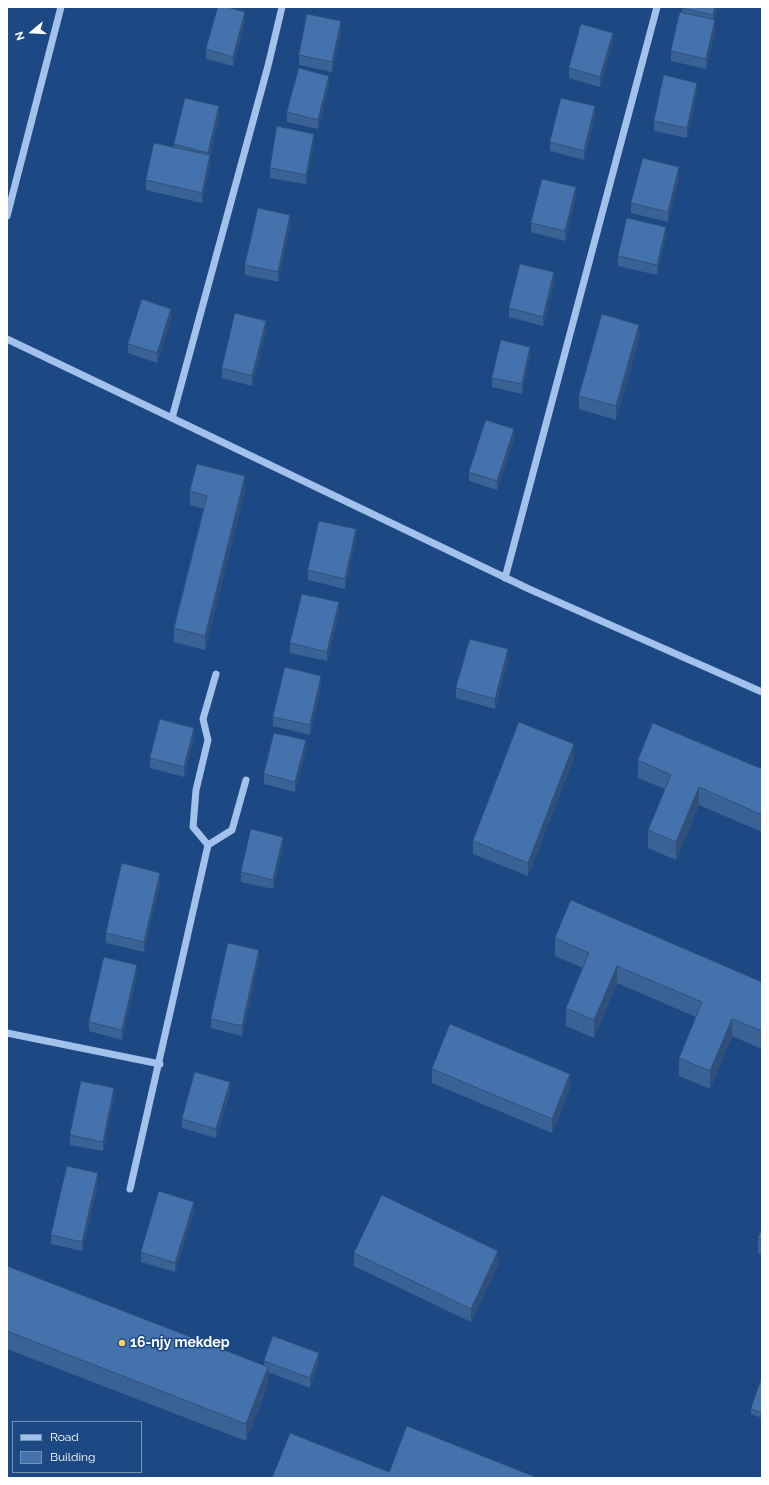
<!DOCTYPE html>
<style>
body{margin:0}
#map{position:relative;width:769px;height:1485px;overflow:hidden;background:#1c4884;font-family:Raleway,sans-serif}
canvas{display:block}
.frame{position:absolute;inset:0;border:8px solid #fff;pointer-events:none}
.legend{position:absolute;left:12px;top:1421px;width:130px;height:52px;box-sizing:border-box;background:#1c4884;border:1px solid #7791b5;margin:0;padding:5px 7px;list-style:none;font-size:12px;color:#fff}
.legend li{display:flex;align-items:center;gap:8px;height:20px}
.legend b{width:20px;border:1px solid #7791b5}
.north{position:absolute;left:12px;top:12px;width:40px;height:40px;-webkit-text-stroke:3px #1c4884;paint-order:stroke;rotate:252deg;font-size:11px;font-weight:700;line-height:16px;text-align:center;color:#fff}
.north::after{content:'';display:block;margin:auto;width:14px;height:18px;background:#fff;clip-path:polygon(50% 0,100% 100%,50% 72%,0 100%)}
</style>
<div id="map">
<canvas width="769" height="1485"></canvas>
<div class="frame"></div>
<ul class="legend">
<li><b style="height:5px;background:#a2c2eb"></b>Road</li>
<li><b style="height:11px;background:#4472ad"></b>Building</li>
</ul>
<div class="north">N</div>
</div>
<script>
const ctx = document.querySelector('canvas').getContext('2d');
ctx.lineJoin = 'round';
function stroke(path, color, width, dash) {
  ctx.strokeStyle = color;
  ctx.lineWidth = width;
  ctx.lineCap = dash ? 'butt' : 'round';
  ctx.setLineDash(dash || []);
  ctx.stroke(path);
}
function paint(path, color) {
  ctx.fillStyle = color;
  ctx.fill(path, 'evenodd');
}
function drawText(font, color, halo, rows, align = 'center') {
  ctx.font = font + ' Raleway,sans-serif';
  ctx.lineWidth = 3;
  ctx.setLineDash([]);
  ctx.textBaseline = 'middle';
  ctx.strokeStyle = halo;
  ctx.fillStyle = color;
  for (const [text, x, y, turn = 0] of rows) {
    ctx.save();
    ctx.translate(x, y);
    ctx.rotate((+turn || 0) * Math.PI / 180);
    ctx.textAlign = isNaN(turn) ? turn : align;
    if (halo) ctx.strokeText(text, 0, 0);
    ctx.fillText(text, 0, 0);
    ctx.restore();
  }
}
stroke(new Path2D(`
 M7,216l54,-209
 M7,339l522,250 233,103
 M172,418l96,-352 14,-59
 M505,578l152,-571
 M208,845l-15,-18 3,-37 12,-50 -5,-21 13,-45
 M7,1033l153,31
 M130,1189l78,-344 24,-15 14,-50`), '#a2c2eb', 7);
paint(new Path2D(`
 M682,7h36l-4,13 1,10 -9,39 -35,-8v-10l11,-39z
 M245,21l-12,45 -27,-7v-10z
 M341,31l-9,41 -33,-7v-10z
 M613,42l-13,45 -31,-9v-10z
 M329,86l-11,43 -31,-7v-10z
 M697,92l-10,46 -33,-7v-10z
 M219,116l-9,39v10l-8,38 -56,-13v-10l28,-33v-3z
 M595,116l-11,44 -34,-9v-9z
 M314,143l-8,41 -36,-6v-10z
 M679,177l-11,45 -37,-9v-10z
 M576,197l-11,44 -34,-9v-9z
 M290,225l-12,57 -33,-7v-10z
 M666,236l-9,39 -39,-9v-10z
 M554,282l-11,44 -34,-9v-9z
 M171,318l-14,45 -29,-10v-9z
 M266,331l-14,55 -30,-8v-10z
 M639,339l-23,81 -37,-11v-13z
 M530,356l-8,38 -30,-7v-9z
 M514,439l-17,51 -28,-9v-9z
 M245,490l-40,160 -31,-8v-14l30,-119 -14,-4v-14z
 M356,539l-11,50 -37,-9v-10z
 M339,612l-12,49 -37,-8v-10z
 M508,659l-13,50 -39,-11v-10z
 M321,685l-11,50 -37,-9v-9z
 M194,737l-10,40 -34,-9v-10z
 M306,750l-11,42 -31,-8v-10z
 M574,758l-46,118 -55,-22v-13z
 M638,760l124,9v63l-63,-27 -23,55 -28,-12v-18l17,-41 -27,-11z
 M283,847l-10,42 -32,-7v-10z
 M762,878v20h-1v-18z
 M160,882l-16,70 -38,-9v-10z
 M555,938l207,44v67l-30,-13 -22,53 -31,-13v-18l17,-41 -79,-34 -23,55 -28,-12v-18l17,-40 -28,-12z
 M259,960l-17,76 -31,-8v-9z
 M137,975l-15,65 -33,-9v-9z
 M432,1069l138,19 -18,45 -120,-50z
 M230,1092l-14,46 -34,-10v-9z
 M114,1097l-11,54 -33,-6v-10z
 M98,1183l-16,68 -31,-7v-9z
 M194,1211l-19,61 -34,-10v-10z
 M762,1228v26l-4,-1v-14z
 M354,1253l144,12 -27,57 -117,-56z
 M7,1266l257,100v-5l55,2 -9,25 -42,-16v13l-22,56 -239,-92z
 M762,1377v41l-11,-4v-5z`), '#3a6295');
paint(new Path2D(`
 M715,7h3l-5,18v-10z
 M245,12v9l-12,45v-9z
 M715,20v10l-9,39v-10z
 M341,21v10l-9,41v-10z
 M613,33v9l-13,45v-10z
 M329,76v10l-11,43v-9z
 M697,83v9l-10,46v-10z
 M219,106v10l-11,46v-9z
 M595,106v10l-11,44v-9z
 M314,134v9l-8,41v-9z
 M210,155v10l-8,38v-10z
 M679,167v10l-11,45v-10z
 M576,187v10l-11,44v-10z
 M290,215v10l-12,57v-10z
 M666,227v9l-9,39v-10z
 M554,272v10l-11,44v-9z
 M171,309v9l-14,45v-10z
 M266,321v10l-14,55v-10z
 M639,325v14l-23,81v-14z
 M530,347v9l-8,38v-10z
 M514,429v10l-17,51v-9z
 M245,476v14l-40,160v-14z
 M356,529v10l-11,50v-10z
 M339,602v10l-12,49v-9z
 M508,649v10l-13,50v-10z
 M321,676v9l-11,50v-10z
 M194,728v9l-10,40v-10z
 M306,740v10l-11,42v-10z
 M574,744v14l-46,118v-13z
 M699,787v18l-23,55v-18z
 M283,837v10l-10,42v-9z
 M160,873v9l-16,70v-10z
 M259,950v10l-17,76v-10z
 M137,965v10l-15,65v-10z
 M617,966v17l-23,55v-18z
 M732,1019v17l-22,53v-18z
 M570,1074v14l-18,45v-14z
 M230,1082v10l-14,46v-9z
 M114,1088v9l-11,54v-9z
 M98,1173v10l-16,68v-9z
 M194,1202v9l-19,61v-9z
 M498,1251v14l-27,57v-13z
 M319,1353v10l-9,25v-10z
 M268,1367v18l-22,56v-17z`), '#305079');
const building = new Path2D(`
 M218,7h9l18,5 -12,45 -27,-8z
 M682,7h33l-2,8 -31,-7z
 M680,12l35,8 -9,39 -35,-8z
 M307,14l34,7 -9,41 -33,-7z
 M581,24l32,9 -13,44 -31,-9z
 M299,68l30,8 -11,44 -31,-8z
 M664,75l33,8 -10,45 -33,-7z
 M185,98l34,8 -11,47 -34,-9z
 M561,98l34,8 -11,45 -34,-9z
 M277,126l37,8 -8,41 -36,-7z
 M154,143l56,12 -8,38 -56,-13z
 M643,158l36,9 -11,45 -37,-9z
 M542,179l34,8 -11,44 -34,-8z
 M258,208l32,7 -12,57 -33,-7z
 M627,218l39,9 -9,38 -39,-9z
 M520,264l34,8 -11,45 -34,-9z
 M142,299l29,10 -14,44 -29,-9z
 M235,313l31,8 -14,55 -30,-8z
 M602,314l37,11 -23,81 -37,-10z
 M501,340l29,7 -8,37 -30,-6z
 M486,420l28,9 -17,52 -28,-9z
 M197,464l48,12 -40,160 -31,-8 33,-132 -17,-5z
 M319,521l37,8 -11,50 -37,-9z
 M302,594l37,8 -12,50 -37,-9z
 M470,639l38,10 -13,50 -39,-11z
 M285,667l36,9 -11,49 -37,-8z
 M160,719l34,9 -10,39 -34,-9z
 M519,722l55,22 -46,119 -55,-22z
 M653,723l109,46v46l-63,-28 -23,55 -28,-12 23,-55 -33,-15z
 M274,733l32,7 -11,42 -31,-8z
 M251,829l32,8 -10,43 -32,-8z
 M122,863l38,10 -16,69 -38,-9z
 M571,900l191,82v49l-30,-12 -22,52 -31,-13 23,-56 -85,-36 -23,54 -28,-12 23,-55 -34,-15z
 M228,943l31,7 -17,76 -31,-7z
 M104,957l33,8 -15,65 -33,-8z
 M450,1024l120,50 -18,45 -120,-50z
 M195,1072l35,10 -14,47 -34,-10z
 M81,1081l33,7 -11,54 -33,-7z
 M67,1166l31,7 -16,69 -31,-7z
 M159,1191l35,11 -19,61 -34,-11z
 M382,1195l116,56 -27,58 -117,-56z
 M762,1228v12l-4,-1z
 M7,1266l261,101 -22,57 -239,-93z
 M273,1336l46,17 -9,25 -46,-17z
 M762,1377v36l-11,-4z
 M407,1426l131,52h-266l18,-45 99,39z`);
paint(building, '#4472ad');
stroke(building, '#305079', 1);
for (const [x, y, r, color] of [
 [122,1343,4,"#fbd060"]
]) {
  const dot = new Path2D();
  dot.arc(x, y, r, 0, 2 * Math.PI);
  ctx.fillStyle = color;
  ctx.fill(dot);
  stroke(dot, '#1c4884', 1.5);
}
drawText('bold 14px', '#fff', '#1c4884', [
 ["16-njy mekdep",130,1343]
], 'left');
</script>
